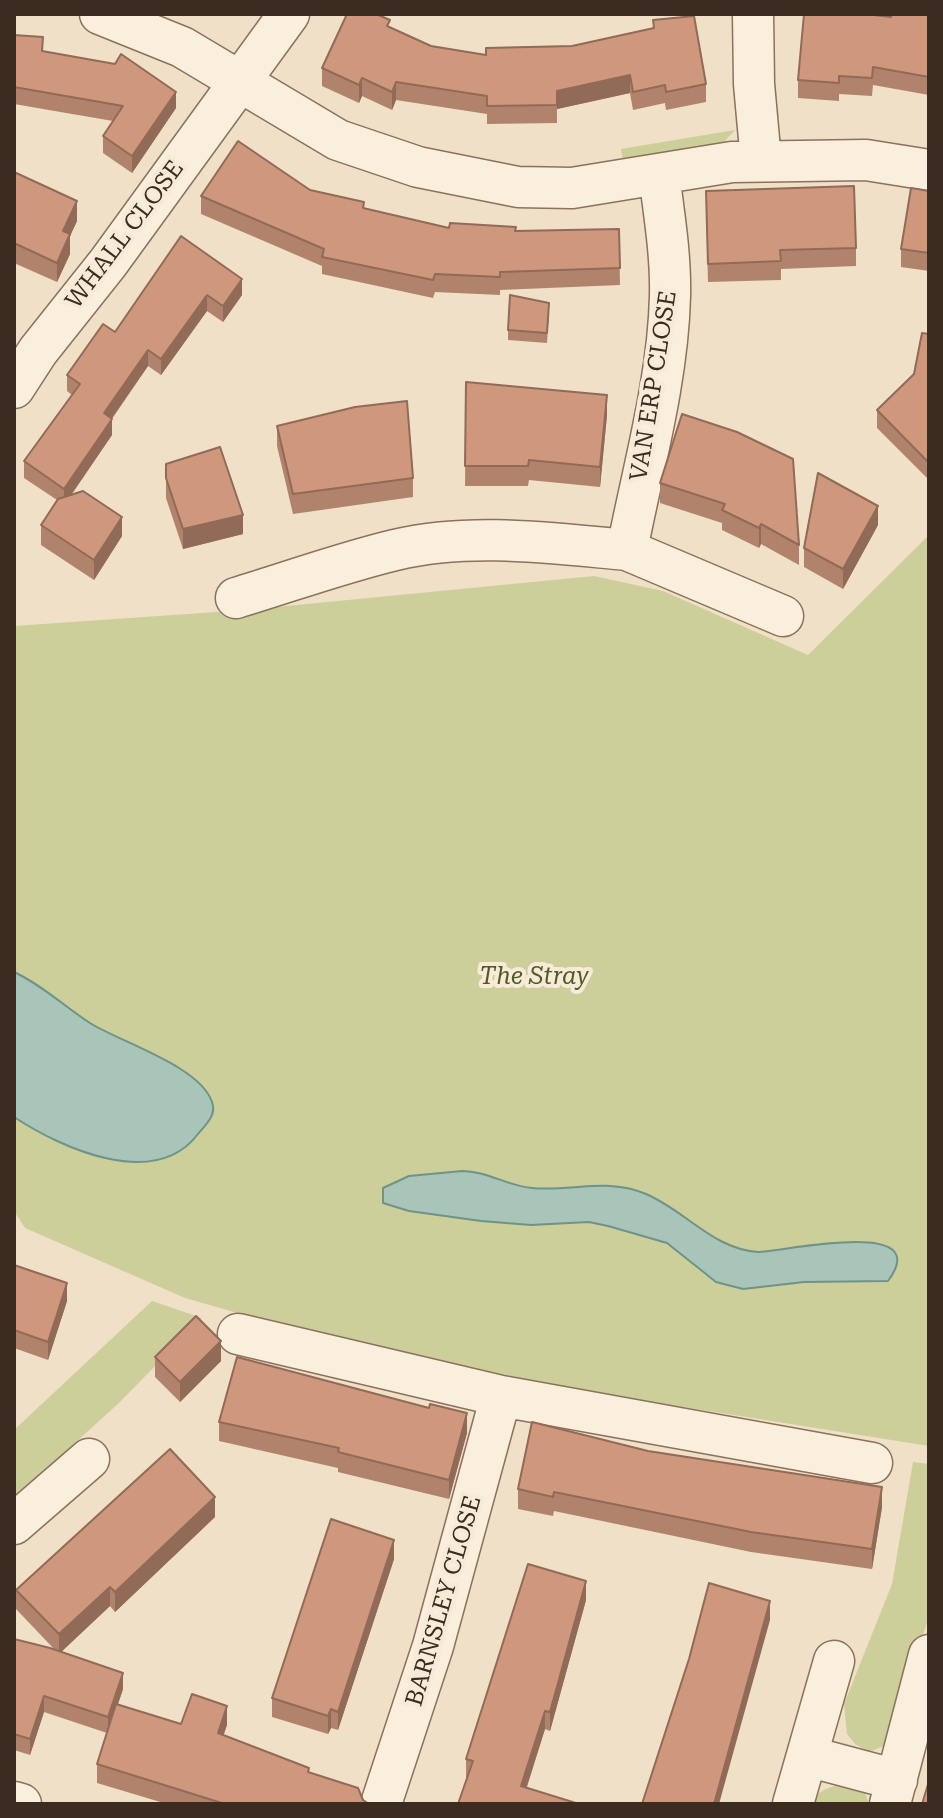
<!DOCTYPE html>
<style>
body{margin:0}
#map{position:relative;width:943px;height:1818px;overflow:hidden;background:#f0e0c8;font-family:"Roboto Serif",serif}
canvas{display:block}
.frame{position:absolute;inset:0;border:16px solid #3c2b20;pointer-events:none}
</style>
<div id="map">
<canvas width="943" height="1818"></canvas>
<div class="frame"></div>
</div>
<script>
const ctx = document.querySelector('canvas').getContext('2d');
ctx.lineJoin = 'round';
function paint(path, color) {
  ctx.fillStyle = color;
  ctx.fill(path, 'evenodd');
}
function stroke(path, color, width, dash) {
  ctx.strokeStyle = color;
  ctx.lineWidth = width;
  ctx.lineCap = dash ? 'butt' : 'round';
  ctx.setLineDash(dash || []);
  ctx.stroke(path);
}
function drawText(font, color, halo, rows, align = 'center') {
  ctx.font = font + ' "Roboto Serif",serif';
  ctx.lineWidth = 8;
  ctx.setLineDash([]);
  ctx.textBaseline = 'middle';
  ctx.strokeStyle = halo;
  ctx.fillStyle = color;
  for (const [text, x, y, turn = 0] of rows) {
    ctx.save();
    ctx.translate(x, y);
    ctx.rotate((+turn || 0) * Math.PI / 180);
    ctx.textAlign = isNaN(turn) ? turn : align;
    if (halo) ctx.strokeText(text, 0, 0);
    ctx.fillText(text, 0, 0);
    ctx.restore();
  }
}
paint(new Path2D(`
 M735,130l-13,14 -99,17 -2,-12z
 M929,535v911l-359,-57 -287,-63 -98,-28 -160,-70 -11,-17v-585l231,-16 349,-34 69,15 145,64z
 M152,1301l50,17 -83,85 -105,95v-68z
 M913,1462l16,2v152l-40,128 -20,8 -14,-8 -8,-10 -3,-30 48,-120z
 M838,1785l27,8 4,11h-56c4,-13 13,-16 25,-19z`), '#cdcf9b');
const water = new Path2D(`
 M14,972c28,13 50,34 76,51 30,19 110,43 122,79 5,14 -7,23 -14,32 -43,57 -137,14 -184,-17z
 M462,1171c26,0 45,15 70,17 39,4 76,-11 114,6 40,17 67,55 112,58 19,1 179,-37 130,29l-84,1 -61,7 -27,-7 -49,-39 -59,-17 -19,-4 -58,3 -50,-4 -72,-10 -26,-8v-15l26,-12z`);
paint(water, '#a9c4b9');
stroke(water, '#6f9387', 2);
const minor = new Path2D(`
 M100,14l82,33 156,93 80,27 100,20 54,1 160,-26 134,-2 63,10
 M753,14l1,70 7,77
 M659,174c5,40 12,81 11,122 -2,85 -27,172 -43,254l156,66
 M14,388l24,-37 70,-88 181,-249
 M236,598c53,-16 105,-35 159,-48 75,-18 155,-7 232,0
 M238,1334l263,62 -68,250 -52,158
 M501,1396l371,67
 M14,1524l75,-65
 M807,1756l90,24
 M14,1802l7,2
 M793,1804l41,-143
 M890,1804l39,-149`);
stroke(minor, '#8c715c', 43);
stroke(minor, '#faeedc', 40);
paint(new Path2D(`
 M929,14v81l-56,-10 -1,11 -33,-2v7l-41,-3v-18l93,-63z
 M653,20l53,64v18l-40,8 -1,-7 -32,7 -3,-17 -73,16v14l-70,1v-10l-91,-14 -4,10 -30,-14 -3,7 -37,-17v-18l68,-41 41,19 55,9 86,-9 81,-17z
 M14,35l29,16 133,57 -44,65 -29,-20v-17l10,-15 -99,-17z
 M14,172l63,49 -7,15v18l-13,28 -43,-19z
 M310,190l54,19 85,19 67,3 103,-2 1,56 -120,5v5l-65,-3 -2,6 -111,-24v-8l-121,-52v-18z
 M929,191v80l-28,-4v-18z
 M706,210l150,38v18l-75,3v11l-73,2z
 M181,236l61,59 -19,27 -16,-11 -46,64 -13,-9 -36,53v16l-40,59 50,42 -28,44 -53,-35v-20l16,-25 -33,-22v-17l48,-66 -5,-4v-16l48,-43z
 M549,313l-2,30 -39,-3v-10z
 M929,334v146l-52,-52v-18l37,-36z
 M466,382l141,33 -7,72 -71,-7 -1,6h-63z
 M682,414l117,131v20l-38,-21 -2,4 -37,-18v-7l-62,-20v-20z
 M277,426l136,52v19l-120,17 -16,-68z
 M166,464l77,70 -60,15 -17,-51z
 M878,525l-35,64 -39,-22v-19z
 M14,1265l53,36 -19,59 -34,-12z
 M155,1357l66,4 -41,41 -25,-25z
 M219,1422l248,11 -18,66 -111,-27v-4l-119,-27z
 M518,1489l364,18 -10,62 -121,-17 -197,-41 -1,5 -35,-7z
 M215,1517l-100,95 -5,-6 -49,46 62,37 -5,15 63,20 46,1 -4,10 86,37 60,32h-202l-70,-21v-19l10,-31 -63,-21 -14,43 -16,-5v-111l41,11 -39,-41v-19z
 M394,1559l-56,171 -7,-2 -3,6 -56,-17v-19z
 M586,1600l-36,131 -5,-2 -18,58 -61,-10v-18z`), '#b2836c');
paint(new Path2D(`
 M630,75v18l-73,16v-18z
 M362,78v18l-3,7v-18z
 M396,82v18l-4,10v-18z
 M176,92v16l-44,65v-17z
 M77,201v20l-7,15v18l-13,28v-19l6,-32z
 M242,279v16l-19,27v-16z
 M207,295v16l-46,64v-16z
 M148,350v16l-44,63v-16z
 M607,395v20l-7,72v-20z
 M112,419v16l-48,70v-16z
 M878,506v19l-35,64v-20z
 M243,515v19l-60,15v-20z
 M122,517v19l-28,44v-20z
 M761,524v20l-2,4v-20z
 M67,1283v18l-19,59v-18z
 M221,1341v20l-41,41v-20z
 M467,1413v20l-18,66v-19z
 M882,1487v20l-10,62v-20z
 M215,1497v20l-100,95v-20z
 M394,1540v19l-56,171v-18z
 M586,1581v19l-36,131v-19z
 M110,1587v19l-51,48v-20z
 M770,1601v19l-51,184h-5z
 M123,1673v16l-15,44v-16z
 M44,1696v16l-14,43v-16z
 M227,1706v19l-9,27v-19z
 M331,1709v19l-3,6v-18z
 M545,1711v18l-24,75v-18z`), '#916a58');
const building = new Path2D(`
 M347,14h29l14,6 -3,6 44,20 55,9v-7l86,-2 82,-18 -1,-8 41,-4 12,68 -40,8 -1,-7 -32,7 -3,-17 -73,16v14l-70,1v-10l-91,-14 -4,10 -30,-14 -3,7 -37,-17z
 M804,14h61l26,3 1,-3h37v63l-56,-10 -1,11 -33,-2v7l-41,-3z
 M14,35l29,2 -1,14 73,13 6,-10 55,38 -44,64 -29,-20 20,-30 -109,-19z
 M238,141l72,49 54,12 -1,6 86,20 1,-5 66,4 -1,4 104,-2 1,39 -120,4v5l-65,-3 -2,6 -111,-23 2,-8 -123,-53z
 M14,172l63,29 -14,30 7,3 -13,29 -43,-20z
 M854,186l2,62 -76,2 1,11 -73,3 -2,-73z
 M911,188l18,3v62l-28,-4z
 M181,236l61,43 -19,27 -16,-11 -46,64 -13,-9 -44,63 8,6 -48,70 -40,-28 56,-77 -13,-9 36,-51 12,8z
 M510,295l39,8 -2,30 -39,-3z
 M922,333l7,1v129l-52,-53 37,-36z
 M466,382l141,13 -7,72 -71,-7 -1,6h-63z
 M407,401l6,77 -120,16 -16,-68 78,-19z
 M682,414l55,18 56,27 6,86 -38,-21 -2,4 -37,-18 3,-6 -65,-21z
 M220,447l23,68 -60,14 -17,-51v-14z
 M818,473l60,33 -35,63 -39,-21z
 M83,491l39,26 -28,43 -53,-35 17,-26z
 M14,1265l53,18 -19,59 -34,-12z
 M196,1316l25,25 -41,41 -25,-25z
 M237,1357l192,51 1,-4 37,9 -18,67 -111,-28 1,-4 -120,-26z
 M532,1422l116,29 234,36 -10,62 -121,-17 -197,-40 -1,5 -35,-8z
 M170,1449l45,48 -100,95 -5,-5 -51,47 -43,-44z
 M331,1519l63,21 -56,172 -7,-3 -3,7 -56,-18z
 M528,1564l58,17 -36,131 -5,-1 -24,75 58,18h-121l15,-43 -7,-2z
 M709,1583l61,18 -56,203h-72l47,-145z
 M14,1639l36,9 73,25 -15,44 -64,-21 -14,43 -16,-5z
 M192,1694l35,12 -9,27 91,35 -1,4 50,16 5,12 6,4h-144l-128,-40 19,-60 65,20z
 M929,1781v23h-7z`);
paint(building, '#cf987d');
stroke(building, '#916a58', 2);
drawText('24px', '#3c2b20', '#f7ebd8', [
 ["WHALL CLOSE",125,235,-53],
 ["VAN ERP CLOSE",654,386,-81],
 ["BARNSLEY CLOSE",444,1601,-74]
]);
drawText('italic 24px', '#515926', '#f7ebd8', [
 ["The Stray",534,977]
]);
</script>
